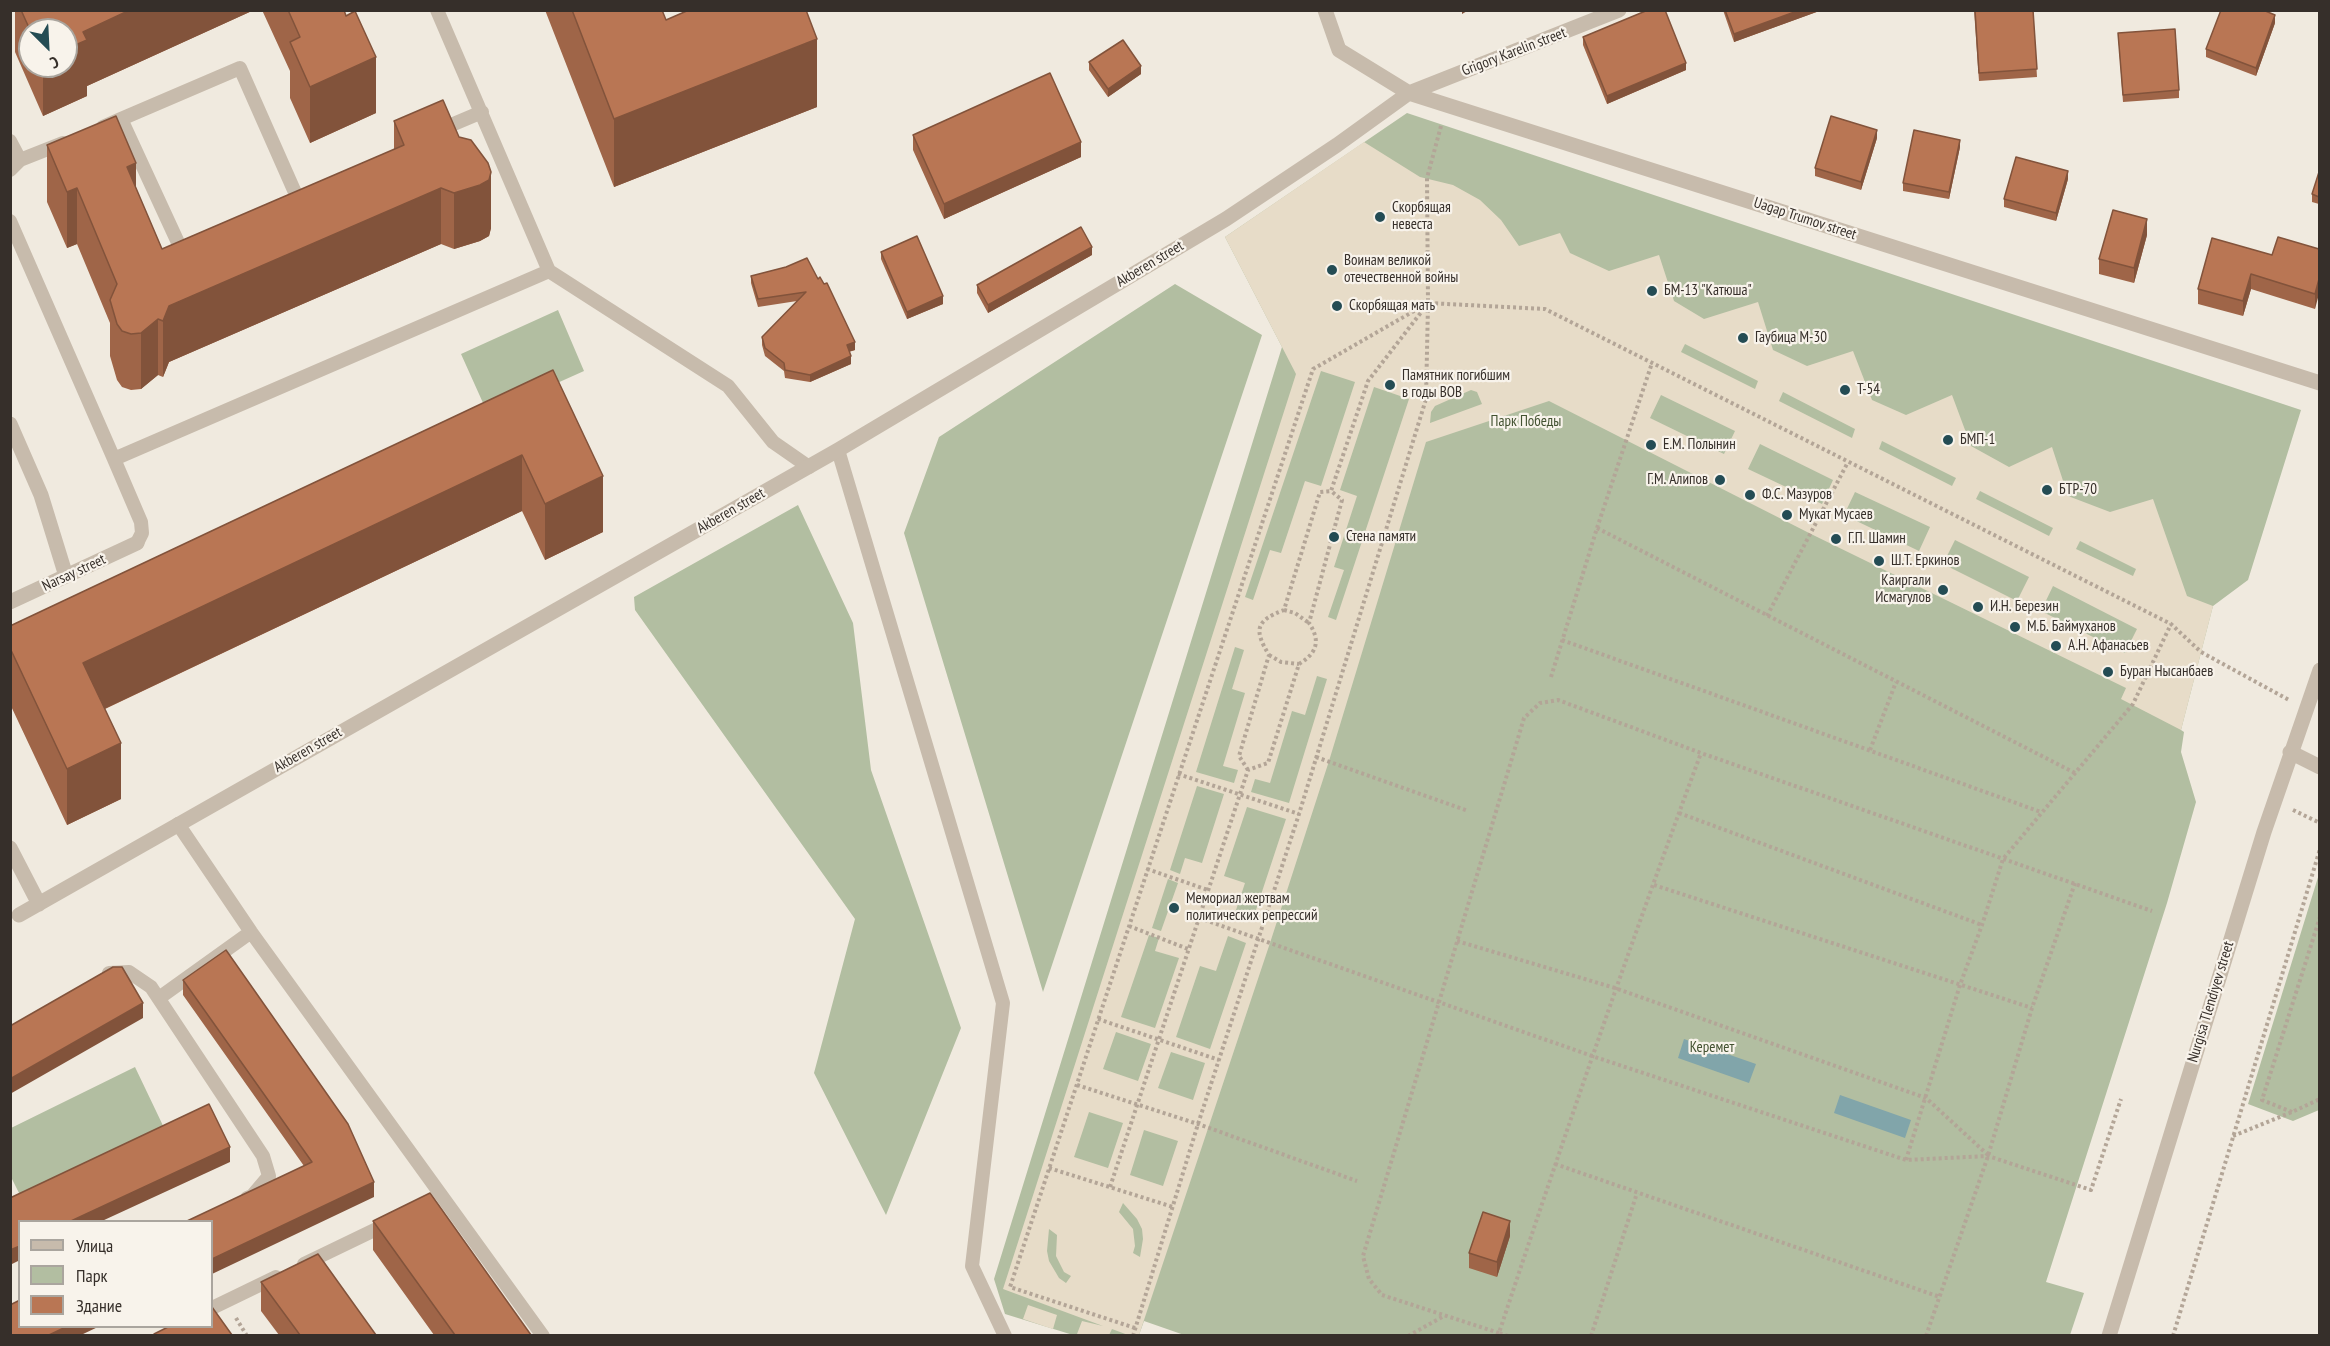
<!DOCTYPE html>
<meta charset="utf-8">
<style>
body{margin:0}
#map{position:relative;width:2330px;height:1346px;overflow:hidden;background:#f0eadf;font-family:"PT Sans Narrow",sans-serif}
canvas{display:block}
.frame{position:absolute;inset:0;border:12px solid #362f2a;pointer-events:none}
.legend{position:absolute;left:18px;top:1220px;width:195px;height:108px;box-sizing:border-box;background:#f8f3eb;border:2px solid #aaa59e;margin:0;padding:8px 10px;list-style:none;font-size:18px;color:#362f2a}
.legend li{display:flex;align-items:center;gap:12px;height:30px}
.legend b{width:30px;border:2px solid #aaa59e}
.north{position:absolute;left:18px;top:18px;width:60px;height:60px;box-sizing:border-box;background:#f8f3eb;border:2px solid #aaa59e;border-radius:50%;rotate:156deg;font-size:16px;font-weight:700;line-height:24px;text-align:center;color:#362f2a}
.north::after{content:'';display:block;margin:auto;width:21px;height:27px;background:#244c54;clip-path:polygon(50% 0,100% 100%,50% 72%,0 100%)}
</style>
<div id="map">
<canvas width="2330" height="1346"></canvas>
<div class="frame"></div>
<ul class="legend">
<li><b style="height:8px;background:#c7bbac"></b>Улица</li>
<li><b style="height:16px;background:#b2bea1"></b>Парк</li>
<li><b style="height:16px;background:#b97654"></b>Здание</li>
</ul>
<div class="north">С</div>
</div>
<script>
const ctx = document.querySelector('canvas').getContext('2d');
ctx.lineJoin = 'round';
function paint(path, color) {
  ctx.fillStyle = color;
  ctx.fill(path, 'evenodd');
}
function stroke(path, color, width, dash) {
  ctx.strokeStyle = color;
  ctx.lineWidth = width;
  ctx.lineCap = dash ? 'butt' : 'round';
  ctx.setLineDash(dash || []);
  ctx.stroke(path);
}
function drawText(font, color, halo, rows, align = 'center') {
  ctx.font = font + ' "PT Sans Narrow",sans-serif';
  ctx.lineWidth = 4.5;
  ctx.setLineDash([]);
  ctx.textBaseline = 'middle';
  ctx.strokeStyle = halo;
  ctx.fillStyle = color;
  for (const [text, x, y, turn = 0] of rows) {
    ctx.save();
    ctx.translate(x, y);
    ctx.rotate((+turn || 0) * Math.PI / 180);
    ctx.textAlign = isNaN(turn) ? turn : align;
    if (halo) ctx.strokeText(text, 0, 0);
    ctx.fillText(text, 0, 0);
    ctx.restore();
  }
}
paint(new Path2D(`
 M1407,113l894,297 -53,170 -35,26 -32,124 3,2 -3,20 15,50 -29,101 -121,379 38,11 -14,42 -883,1 -43,-15 -5,14h-66l-68,-21 -11,-35 288,-932 -57,-110z
 M1175,284l87,51 -219,657 -139,-459 35,-96z
 M558,310l26,61 -96,43 -27,-60z
 M798,505l55,118 18,147 90,258 -75,187 -72,-142 41,-154 -220,-309 -1,-13z
 M2319,874v236l-26,11 -45,-17z
 M135,1067l32,67 -143,69 -13,-26v-49z`), '#b2bea1');
paint(new Path2D(`
 M1364,142l56,35 33,8 27,15 21,20 18,26 41,-13 10,20 39,18 50,-16 15,46 30,18 54,-17 15,48 34,16 46,-15 19,49 34,15 46,-20 19,51 38,21 43,-20 16,49 42,16 43,-13 34,97 26,10 -32,124 -60,-31 5,-11 -315,-154 -262,-133 -123,41 -97,319 -59,182 -131,392h-11l-16,-6 -3,6h-29l-3,-1 5,-13 21,5 -100,-37 293,-915 -71,-137zM1685,344l73,37 -3,8 -74,-37zM1321,371l34,11 -34,104 -16,-5 -24,72 -11,-3 -17,50 -8,-3zM1374,387l35,12 -73,221 -8,-3 16,-47 -10,-3 23,-71 -17,-6zM1471,390l6,2 5,12 -52,19 1,-11 4,-6zM1783,392l72,37 -3,9 -73,-37zM1661,395l74,36 -11,23 -74,-36zM1882,441l74,37 -4,8 -73,-37zM1760,444l73,36 -11,24 -74,-35zM1980,491l73,37 -4,8 -73,-37zM1855,492l75,35 -11,24 -75,-36zM1955,540l74,37 -12,24 -74,-37zM2080,541l56,28 -3,7 -57,-27zM2053,586l84,43 -12,24 -84,-42zM1235,647l9,3 -12,39 13,4 -22,73 15,4 -4,13 -38,-11zM1317,676l10,3 -38,124 -38,-11 4,-13 15,4 22,-72 13,4zM1197,786l27,8 -22,69 -17,-5 -5,16 -10,-4zM1247,807l39,12 -34,103 -18,-6 11,-33 -21,-7zM1168,879l10,4 -17,48 -9,-3zM1149,935l10,3 -4,13 24,7 -24,70 -34,-11zM1228,936l18,7 -36,106 -34,-12 24,-71 16,5zM1116,1032l35,12 -13,37 -35,-12zM1171,1052l34,11 -12,37 -35,-12zM1089,1112l34,11 -15,45 -34,-11zM1144,1130l34,11 -15,45 -33,-11zM1123,1203l14,16 5,10 1,10 -3,18 -7,-4 2,-7 -2,-17 -14,-17zM1049,1229l8,6 -1,21 8,16 7,4 -5,7 -7,-5 -10,-17 -2,-10z
 M1028,1305l29,10 -4,14 -30,-10z`), '#e7dcc8');
paint(new Path2D(`
 M1684,1039l72,25 -7,19 -71,-25z
 M1840,1095l71,25 -6,18 -71,-25z`), '#81a5aa');
stroke(new Path2D(`
 M1441,126l-14,52 1,125 117,6 626,315 30,28 88,48
 M1597,528l478,245
 M1284,610l11,3 14,10
 M1767,616l81,-154
 M1562,640l479,172
 M1269,655l12,7 18,2
 M1551,677l46,-149 55,-165
 M1870,750l26,-68
 M1316,757l152,54
 M1248,770l-9,-14 30,-101c-15,-25 -14,-34 15,-45l36,-118 11,-1
 M1178,774l121,40
 M2293,810l27,13
 M1679,813l303,112
 M1147,869l61,21
 M1654,885l378,123
 M1199,918l393,138 314,104 82,-4 103,34 30,-91
 M1129,926l59,23
 M1457,941l158,47 311,110 62,57
 M1098,1019l121,41
 M1077,1085l121,39 159,57
 M2292,1112l-30,-12 58,-183
 M2233,1136l59,-24 28,-13
 M1906,1160l54,-175 22,-60 21,-66 130,-155 38,-80
 M1555,1164l385,133
 M1049,1168l124,39
 M1110,1187l138,-417 20,-7 31,-99c18,-11 22,-23 10,-41l33,-123 -11,-9 37,-110 58,-75
 M236,1318l11,18
 M1135,1328l-125,-41 303,-918 115,-66
 M1499,1333l-117,-38 -13,-16 -6,-23 161,-538 16,-15 18,-3 143,53 451,158
 M1133,1336l65,-212 101,-310 127,-415 2,-95
 M1408,1336l36,-20
 M1508,1336l-9,-3c64,-194 131,-388 202,-580
 M1591,1336l46,-143
 M1926,1336l62,-180 44,-148 43,-125
 M2173,1336l147,-487`), '#b3a597', 4, [3, 3]);
stroke(new Path2D(`
 M437,10l112,261 179,115 45,56 36,25
 M121,119l119,-51 57,129
 M103,127l18,-8 60,130 10,-4
 M437,131l45,-19
 M10,141l10,19
 M10,170l10,-10 43,-17
 M10,221l104,238 435,-188
 M838,450l165,553 -31,263 33,70
 M114,459l27,63 1,11 -5,10
 M178,824l73,108 292,404
 M109,973l20,-1 22,15 112,169 6,20 -17,20 -5,2
 M159,998l92,-66
 M304,1264l85,-41
 M212,1308l64,-31`), '#c7bbac', 14);
stroke(new Path2D(`
 M1325,10l14,40 70,43 911,290
 M10,424l31,71 25,81
 M10,602l127,-59
 M2290,752l30,15
 M10,848l29,56
 M19,915l819,-465 388,-231 111,-74 72,-52 210,-83
 M2109,1336l155,-504 56,-162`), '#c7bbac', 15);
paint(new Path2D(`
 M15,10h239l-167,76v10l-44,20 -28,-64zM30,30l36,36h-36z
 M262,10h82l32,103 -66,30 -20,-45v-27z
 M545,10h117l4,10 151,87 -203,80z
 M1723,10h99l-88,32z
 M1974,10h59l4,67 -58,4z
 M2275,23l-19,53 -50,-19v-8z
 M2118,33l61,57v8l-56,4z
 M1583,37l103,33 -79,34 -24,-59z
 M1089,62l52,12 -33,23 -19,-27z
 M394,121l97,107 -2,8 -9,5 -26,8 -13,-5 -272,118 -6,15 -5,-2 -17,14 -10,1 -9,-3 -5,-7 -7,-24v-33l-33,-79 -10,4 -20,-46v-57l89,43 26,61 232,-99z
 M913,135l168,22 -137,62 -31,-69z
 M1877,138l-16,52 -46,-14v-8z
 M1960,147l-11,52 -46,-8v-8z
 M2319,172v32l-7,-2v-8z
 M2068,179l-12,42 -52,-14v-8z
 M2147,235l-13,48 -35,-9v-15z
 M2319,249l-4,60 -64,-20 -8,27 -45,-12v-15l74,-34z
 M881,252l62,52 -36,15 -26,-60z
 M1092,255l-104,58 -11,-20v-8z
 M786,267l69,83 -6,2 2,12 -41,18 -25,-4 -1,-7 -19,-15 -3,-11v-8l35,-36 -39,6 -7,-24v-7z
 M553,370l50,162 -58,28 -23,-49 -417,198 16,90 -54,26 -57,-121v-78z
 M183,980l191,217 -70,-31 -121,-171z
 M373,1221l158,114h-97l-61,-85z
 M1510,1236l-13,41 -28,-9v-15z
 M261,1282l115,53h-97l-18,-24z`), '#9f6548');
paint(new Path2D(`
 M130,10h124l-167,76v10l-44,20v-50h23v-17l17,-17z
 M1462,10h7l-7,4z
 M1800,10h22l-88,32v-8z
 M2275,15v8l-19,53v-8z
 M817,39v68l-203,80v-68z
 M376,57v56l-66,30v-56z
 M1686,63v7l-79,34v-8z
 M1141,66v8l-33,23v-8z
 M1877,130v8l-16,52v-8z
 M1960,140v7l-11,52v-7z
 M1081,142v15l-137,62v-15z
 M136,163v56l-9,-52z
 M2068,171v8l-12,42v-8z
 M491,172v56l-2,8 -9,5 -26,8v-56z
 M77,188v56l-10,4v-56z
 M441,188v56l-272,118 -6,15v-56l6,-15z
 M2147,219v16l-13,48v-15z
 M1092,247v8l-104,58v-8z
 M2251,274v15l-8,27v-15z
 M2319,279v15l-4,15v-15z
 M943,296v8l-36,15v-7z
 M158,319v56l-17,14v-56z
 M855,342v8l-8,2v-7z
 M851,356v8l-41,18v-7z
 M522,455v56l-439,208v-56z
 M603,476v56l-58,28v-56z
 M121,743v56l-54,26v-56z
 M143,1003v15l-133,76v-15z
 M230,1147v15l-128,59h-31z
 M374,1182v15l-162,77v-15z
 M1510,1221v15l-13,41v-15z
 M20,1246v14l-10,5v-15z
 M68,1326h32l-19,9h-32z`), '#82533b');
const building = new Path2D(`
 M21,10h109l-47,22 4,8 -21,9v-19h-36z
 M288,10h56l2,6 9,-5 21,46 -66,30 -20,-45 10,-5z
 M572,10h90l4,10 23,-10h117l11,29 -203,80z
 M1648,10h17l21,53 -79,33 -24,-59z
 M1725,10h75l-66,24z
 M1975,10h58l4,59 -58,4z
 M2221,10h42l12,5 -19,53 -50,-19z
 M2175,29l4,61 -56,5 -5,-62z
 M1123,40l18,26 -33,23 -19,-27z
 M1050,73l31,69 -137,62 -31,-69z
 M443,100l16,37 12,3 17,23 3,9 -2,8 -9,5 -26,8 -13,-5 -272,118 -6,15 -5,-2 -17,14 -10,1 -9,-3 -5,-7 -7,-24 7,-16 -40,-96 -10,4 -20,-47 69,-29 20,47 -9,4 35,82 242,-104 -10,-24z
 M1831,116l46,14 -16,52 -46,-14z
 M1914,130l46,10 -11,52 -46,-9z
 M2016,157l52,14 -12,42 -52,-14z
 M2319,172v25l-7,-3z
 M2113,210l34,9 -13,49 -35,-9z
 M1081,227l11,20 -104,58 -11,-20z
 M917,236l26,60 -36,16 -26,-60z
 M2278,237l41,12v30l-4,15 -64,-20 -8,27 -45,-12 14,-51 60,17z
 M807,258l11,21 2,-2 4,7 3,-1 28,59 -8,3 4,11 -41,19 -25,-5 -1,-7 -19,-15 -3,-11 44,-45 -48,7 -7,-23 35,-9z
 M553,370l50,106 -58,28 -23,-49 -439,208 38,80 -54,26 -57,-121v-22z
 M226,950l122,174 26,58 -162,77v-38h-25l125,-59 -129,-182z
 M113,967h9l21,36 -133,76v-53z
 M209,1104l21,43 -159,74h-51v25l-10,4v-52z
 M430,1193l101,142h-76l-82,-114z
 M1483,1212l27,9 -13,41 -28,-9z
 M318,1254l58,81h-76l-39,-53z
 M20,1300v26h48l-19,9h-39v-30z
 M212,1307l20,28h-77l-1,-1 16,-8h42z`);
paint(building, '#b97654');
stroke(building, '#82533b', 1.5);
for (const [x, y, r, color] of [
 [1380,217,6,"#244c54"],
 [1332,270,6,"#244c54"],
 [1652,291,6,"#244c54"],
 [1337,306,6,"#244c54"],
 [1743,338,6,"#244c54"],
 [1390,385,6,"#244c54"],
 [1845,390,6,"#244c54"],
 [1948,440,6,"#244c54"],
 [1651,445,6,"#244c54"],
 [1720,480,6,"#244c54"],
 [2047,490,6,"#244c54"],
 [1750,495,6,"#244c54"],
 [1787,515,6,"#244c54"],
 [1334,537,6,"#244c54"],
 [1836,539,6,"#244c54"],
 [1879,561,6,"#244c54"],
 [1943,590,6,"#244c54"],
 [1978,607,6,"#244c54"],
 [2015,627,6,"#244c54"],
 [2056,646,6,"#244c54"],
 [2108,672,6,"#244c54"],
 [1174,908,6,"#244c54"]
]) {
  const dot = new Path2D();
  dot.arc(x, y, r, 0, 2 * Math.PI);
  ctx.fillStyle = color;
  ctx.fill(dot);
  stroke(dot, '#f8f3eb', 2);
}
drawText('15px', '#362f2a', '#f8f3eb', [
 ["Grigory Karelin street",1514,52,-21],
 ["Uagap Trumov street",1805,219,18],
 ["Akberen street",1150,264,-31],
 ["Akberen street",731,511,-30],
 ["Narsay street",74,573,-25],
 ["Akberen street",308,750,-30],
 ["Nurgisa Tlendiyev street",2211,1002,-73]
]);
drawText('15px', '#362f2a', '#f8f3eb', [
 ["Скорбящая",1392,208],
 ["невеста",1392,225],
 ["Воинам великой",1344,261],
 ["отечественной войны",1344,278],
 ["БМ-13 \"Катюша\"",1664,291],
 ["Скорбящая мать",1349,306],
 ["Гаубица М-30",1755,338],
 ["Памятник погибшим",1402,376],
 ["в годы ВОВ",1402,393],
 ["Т-54",1857,390],
 ["БМП-1",1960,440],
 ["Е.М. Полынин",1663,445],
 ["Г.М. Алипов",1708,480,"right"],
 ["БТР-70",2059,490],
 ["Ф.С. Мазуров",1762,495],
 ["Мукат Мусаев",1799,515],
 ["Стена памяти",1346,537],
 ["Г.П. Шамин",1848,539],
 ["Ш.Т. Еркинов",1891,561],
 ["Каиргали",1931,581,"right"],
 ["Исмагулов",1931,598,"right"],
 ["И.Н. Березин",1990,607],
 ["М.Б. Баймуханов",2027,627],
 ["А.Н. Афанасьев",2068,646],
 ["Буран Нысанбаев",2120,672],
 ["Мемориал жертвам",1186,899],
 ["политических репрессий",1186,916]
], 'left');
drawText('15px', '#435231', '#f8f3eb', [
 ["Парк Победы",1526,422],
 ["Керемет",1712,1048]
]);
</script>
